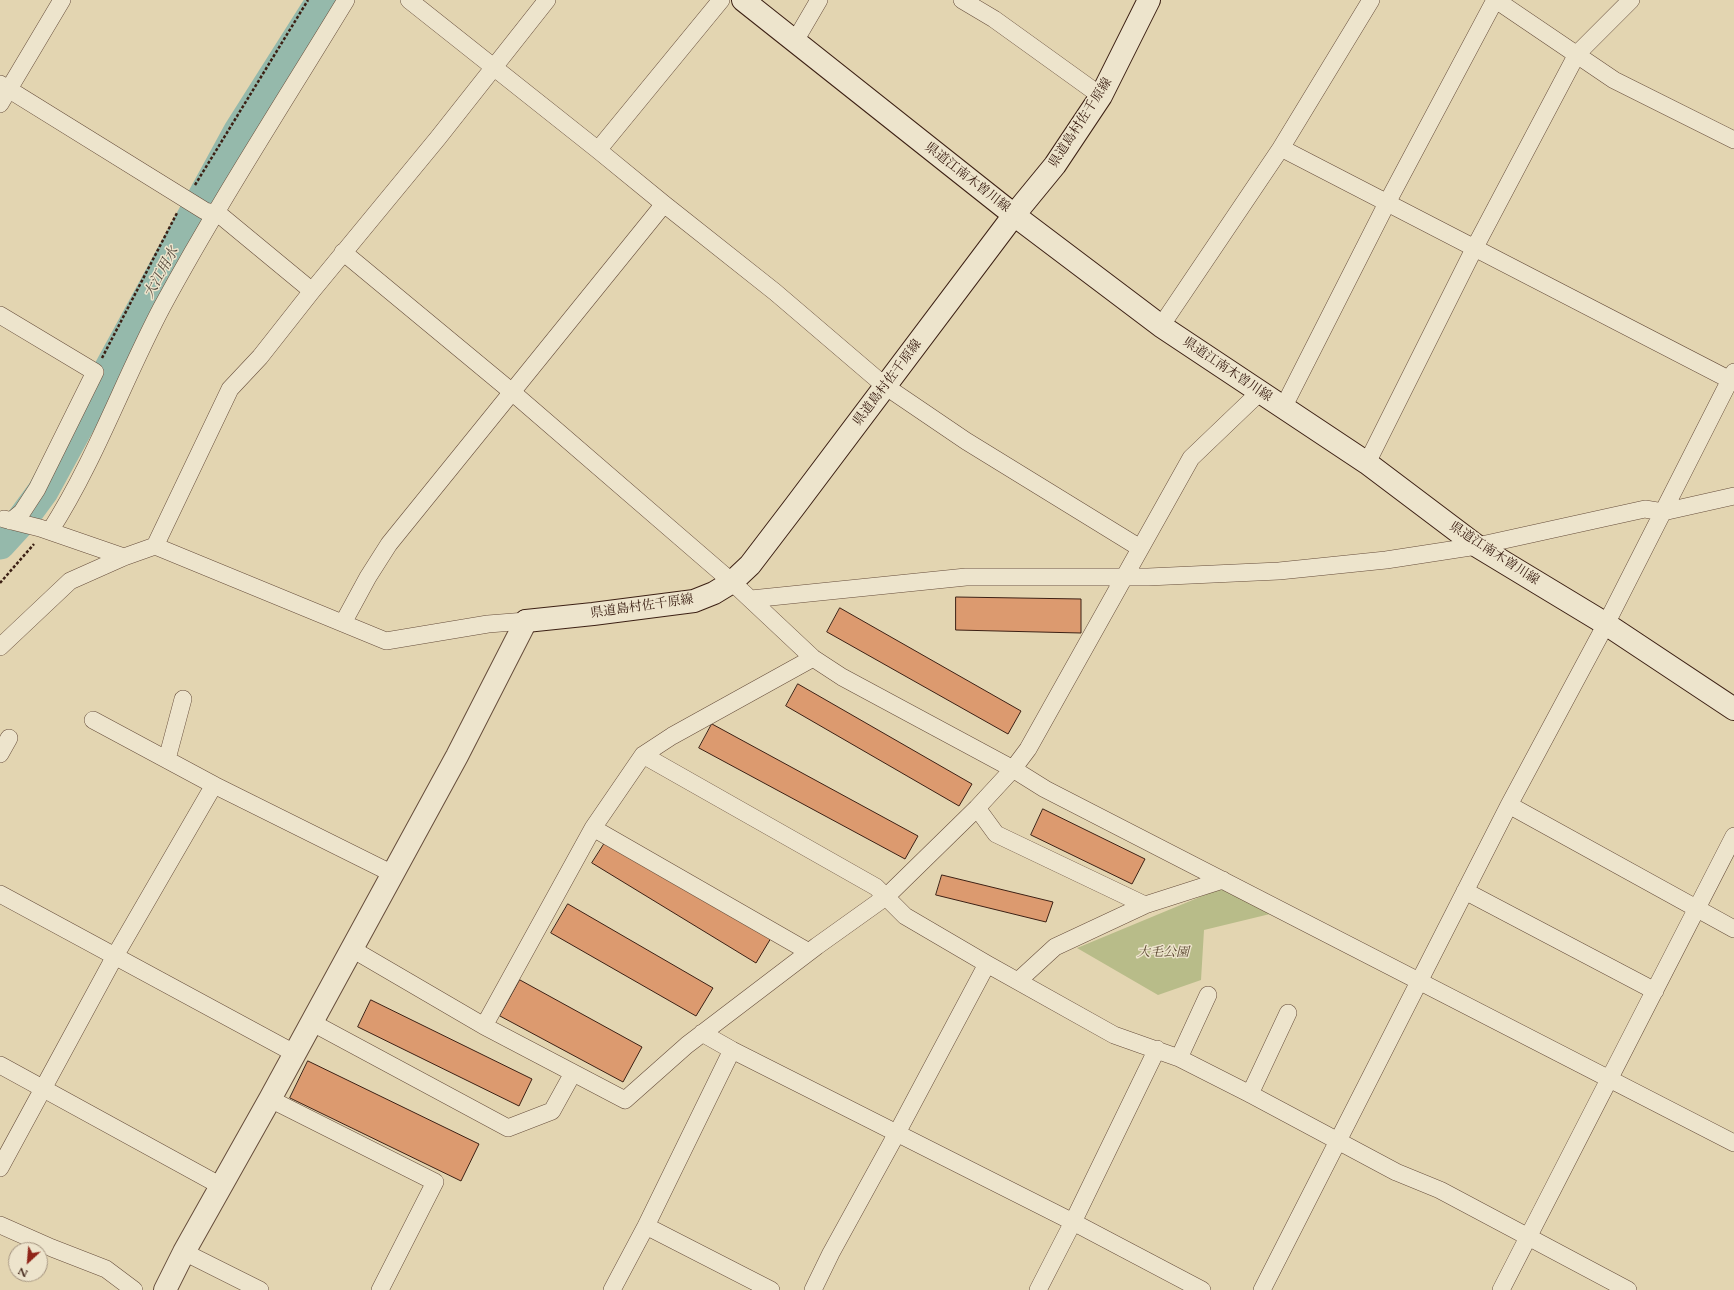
<!DOCTYPE html>
<meta charset="utf-8">
<style>
body{margin:0}
#map{position:relative;width:1734px;height:1290px;overflow:hidden;background:#e3d5b1;font-family:Cardo,serif}
canvas{display:block}
.north{position:absolute;left:8px;top:1242px;width:40px;height:40px;box-sizing:border-box;background:#ede4cc;border:1px solid #a69682;border-radius:50%;rotate:206deg;font-size:11px;font-weight:700;line-height:16px;text-align:center;color:#3c2014}
.north::after{content:'';display:block;margin:auto;width:14px;height:18px;background:#8f2418;clip-path:polygon(50% 0,100% 100%,50% 72%,0 100%)}
</style>
<div id="map">
<canvas width="1734" height="1290"></canvas>
<div class="north">N</div>
</div>
<script>
const ctx = document.querySelector('canvas').getContext('2d');
ctx.lineJoin = 'round';
function paint(path, color) {
  ctx.fillStyle = color;
  ctx.fill(path, 'evenodd');
}
function stroke(path, color, width, dash) {
  ctx.strokeStyle = color;
  ctx.lineWidth = width;
  ctx.lineCap = dash ? 'butt' : 'round';
  ctx.setLineDash(dash || []);
  ctx.stroke(path);
}
function drawText(font, color, halo, rows, align = 'center') {
  ctx.font = font + ' Cardo,"Noto Serif JP",serif';
  ctx.lineWidth = 3;
  ctx.setLineDash([]);
  ctx.textBaseline = 'middle';
  ctx.strokeStyle = halo;
  ctx.fillStyle = color;
  for (const [text, x, y, turn = 0] of rows) {
    ctx.save();
    ctx.translate(x, y);
    ctx.rotate((+turn || 0) * Math.PI / 180);
    ctx.textAlign = isNaN(turn) ? turn : align;
    if (halo) ctx.strokeText(text, 0, 0);
    ctx.fillText(text, 0, 0);
    ctx.restore();
  }
}
paint(new Path2D(`
 M1224,887l46,27 -66,16 -3,50 -43,15 -81,-47z`), '#b8bc89');
stroke(new Path2D(`
 M0,544l21,-23 22,-30 196,-360 83,-131`), '#95b9ab', 31);
const building = new Path2D(`
 M956,597l125,2v34l-125,-3z
 M840,608l181,103 -13,23 -181,-102z
 M798,684l174,100 -13,22 -173,-100z
 M712,724l206,112 -13,23 -206,-111z
 M1043,809l102,50 -13,25 -101,-49z
 M608,838l163,100 -15,25 -164,-100z
 M942,875l111,27 -7,20 -110,-27z
 M568,904l145,84 -17,28 -145,-83z
 M520,980l122,67 -19,35 -123,-66z
 M371,1000l161,79 -13,27 -161,-79z
 M308,1061l171,83 -18,37 -171,-83z`);
paint(building, '#dc9a6f');
stroke(building, '#3c2014', 1);
const minor = new Path2D(`
 M409,0l189,150 66,54 111,88 110,94 81,55 174,107
 M962,0l32,19 107,77
 M1496,0l118,80 120,60
 M795,41l24,-41
 M0,84l205,127 15,4 92,76
 M0,104l62,-104
 M1281,148l453,234
 M598,150l123,-150
 M343,252l169,140 220,190 81,76 29,19 171,92 32,20 689,354
 M0,315l95,57 -58,117 -15,23 -11,9
 M1161,326l120,-178 90,-148
 M1283,408l104,-205 108,-203
 M1367,463l108,-216 102,-193 54,-54
 M4,519l36,9 84,29
 M50,531c45,-70 73,-150 112,-224 57,-105 122,-205 184,-307
 M155,546l231,95 102,-17 38,-3
 M751,599l215,-22h182l131,-6 107,-11 91,-14 168,-37 18,3 71,-16
 M343,623l25,-46 21,-33 275,-340
 M0,647l70,-66 54,-24 31,-11 75,-157 30,-32 52,-66 126,-153 109,-138
 M93,720l121,65 179,89
 M0,754l9,-16
 M643,755l233,132 29,29 82,48 127,71 65,23 71,36 146,78 44,18 188,100
 M167,759l16,-60
 M1509,805l225,124
 M977,808l19,26 149,71
 M593,828l216,124
 M1465,891l190,100
 M0,894l294,159
 M352,949l132,77 109,-198 50,-73 29,-19 141,-78
 M1018,981l37,-34 90,-42 78,-25
 M311,1022l197,106 44,-17 21,-38
 M484,1026l141,74 62,-55 130,-99 70,-50 90,-88 36,-39 15,-20 163,-291 69,-66
 M702,1033l30,17 341,172 129,68
 M1179,1058l29,-63
 M0,1065l221,121
 M1250,1094l38,-81
 M270,1099l165,83 -55,108
 M0,1168l115,-212 99,-171
 M0,1225l52,23 54,21 28,21
 M646,1226l125,64
 M184,1252l76,38
 M612,1290l34,-64 86,-176
 M813,1290l18,-37 66,-120 90,-169
 M1038,1290l35,-68 84,-173
 M1262,1290l247,-485 97,-181 128,-252
 M1501,1290l233,-454`);
const tertiary = new Path2D(`
 M165,1290l19,-38 86,-153 187,-343 69,-135`);
const secondary = new Path2D(`
 M743,0l271,215 147,111 206,137 110,83 129,78 128,85
 M526,621l67,-7 101,-13 20,-8 18,-11 18,-17 45,-59 219,-291 41,-50 46,-69 48,-96`);
stroke(minor, '#664d3b', 18);
stroke(tertiary, '#664d3b', 24);
stroke(secondary, '#3c2014', 24);
stroke(new Path2D(`
 M195,185l113,-185
 M102,358l75,-145
 M0,583l34,-39`), '#3c2014', 2.5, [3, 2]);
stroke(minor, '#ede4cc', 17);
stroke(tertiary, '#ede4cc', 22);
stroke(secondary, '#ede4cc', 22);
drawText('13px', '#3c2014', '#ede4cc', [
 ["県道島村佐千原線",1081,123,-57],
 ["県道江南木曽川線",967,178,38],
 ["県道江南木曽川線",1227,370,34],
 ["県道島村佐千原線",888,383,-53],
 ["県道江南木曽川線",1494,554,33],
 ["県道島村佐千原線",642,607,-8]
]);
drawText('italic 13px', '#5b4731', '#ede4cc', [
 ["大毛公園",1163,953]
]);
drawText('italic 14px', '#52463a', '#ede4cc', [
 ["大江用水",162,273,-61]
]);
</script>
